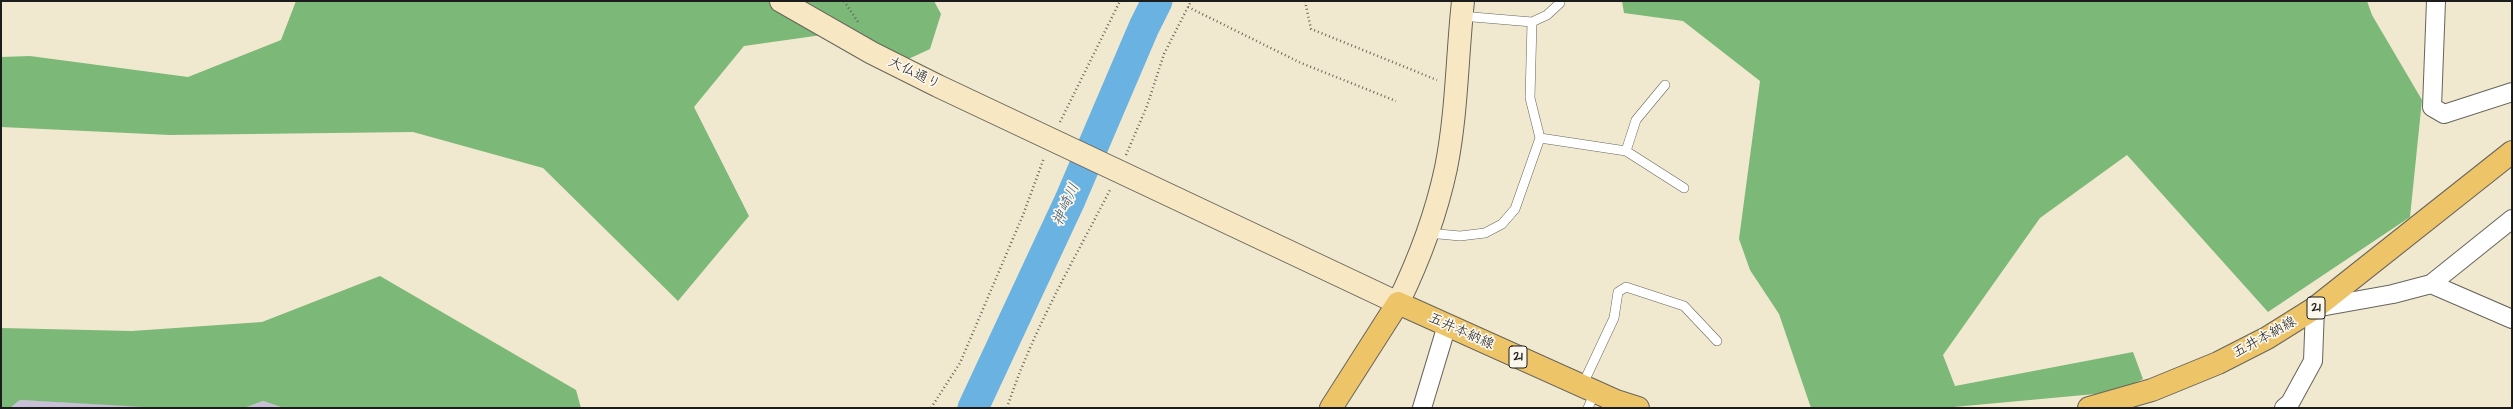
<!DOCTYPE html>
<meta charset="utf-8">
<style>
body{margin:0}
#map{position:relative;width:2513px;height:409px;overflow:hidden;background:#f1e9cf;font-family:"Architects Daughter",sans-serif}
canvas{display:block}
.frame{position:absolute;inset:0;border:2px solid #1c1c1c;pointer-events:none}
</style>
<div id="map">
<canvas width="2513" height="409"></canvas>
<div class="frame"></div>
</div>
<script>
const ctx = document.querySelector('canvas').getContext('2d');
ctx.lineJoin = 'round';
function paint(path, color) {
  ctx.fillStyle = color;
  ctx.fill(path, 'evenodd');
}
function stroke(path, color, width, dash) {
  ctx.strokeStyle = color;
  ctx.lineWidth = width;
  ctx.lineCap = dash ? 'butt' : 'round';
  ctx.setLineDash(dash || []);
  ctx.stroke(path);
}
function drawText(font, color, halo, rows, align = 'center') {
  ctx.font = font + ' "Architects Daughter","Klee One",sans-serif';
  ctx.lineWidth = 3.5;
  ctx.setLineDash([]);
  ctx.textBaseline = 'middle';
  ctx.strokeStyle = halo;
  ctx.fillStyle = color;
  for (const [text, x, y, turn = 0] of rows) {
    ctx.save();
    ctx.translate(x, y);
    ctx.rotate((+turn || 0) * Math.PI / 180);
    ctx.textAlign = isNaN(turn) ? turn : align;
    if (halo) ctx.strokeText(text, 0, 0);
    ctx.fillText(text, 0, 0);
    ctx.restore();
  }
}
paint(new Path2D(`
 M20,400l136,7 5,1h-151z
 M263,401l21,7h-40z`), '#c8bfd8');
paint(new Path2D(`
 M296,1h638l7,13 -11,35 -28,13 -66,-29 -92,13 -50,61 55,109 -71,85 -135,-133 -130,-36 -243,3 -169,-8v-70l29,-1 158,21 93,-37z
 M1622,1h745l5,14 50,85 -12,117 -142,95 -141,-157 -87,63 -97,137 12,31 178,-34 10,27 -26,13 -174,16h-132l-32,-94 -29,-44 -11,-31 21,-158 -77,-60 -59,-8z
 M380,276l196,114 5,18h-297l-21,-7 -19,7h-83l-141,-8 -10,8h-9v-80l131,3 130,-9z`), '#7cb877');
stroke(new Path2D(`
 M973,408l97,-208 74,-173 13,-26`), '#6ab2e1', 31);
const lane = new Path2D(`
 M1461,16l71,6 15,-7 13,-12v-2
 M1540,138l86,13 58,37
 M1626,151l10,-31 29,-35
 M1428,233l32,3 25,-3 17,-9 13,-15 25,-71 -10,-40 2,-76
 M1582,386l32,-68 4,-26 8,-5 58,19 33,35
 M1588,408l7,-16`);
const street = new Path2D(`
 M2436,1l-4,106 12,7 68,-22
 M2431,284l81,-65
 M1422,408l25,-83
 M2284,408l6,-5 23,-42 2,-53 78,-14 38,-10 81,35`);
const secondary = new Path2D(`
 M781,1l91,52 66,33 460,217c21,-43 38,-88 48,-135 11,-55 11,-111 17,-167`);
const primary = new Path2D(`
 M1331,408l67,-105 218,98 22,7
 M2089,408l63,-18 66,-27 49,-25 48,-30 197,-156`);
stroke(lane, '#67645b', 10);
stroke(street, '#67645b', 20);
stroke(secondary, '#67645b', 24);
stroke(primary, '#67645b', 24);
stroke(new Path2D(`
 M844,1l14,21
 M1305,1l6,28 126,51
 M1188,7l113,56 95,38
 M1060,122l60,-121
 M1126,155l21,-49 17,-52 27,-53
 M931,408l29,-45 63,-148 21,-57
 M1007,408c25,-77 67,-148 104,-220`), '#67645b', 2.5, [1, 3]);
stroke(lane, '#fff', 9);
stroke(street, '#fff', 18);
stroke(secondary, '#f8e7c3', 22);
stroke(primary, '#eec469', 22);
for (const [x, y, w] of [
 [2316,308,18],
 [1518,357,18]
]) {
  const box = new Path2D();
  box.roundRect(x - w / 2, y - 11, w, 22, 3);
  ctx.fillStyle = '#fbf7ec';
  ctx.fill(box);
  stroke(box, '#1c1c1c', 1);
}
drawText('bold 13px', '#1c1c1c', null, [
 ["21",2316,308],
 ["21",1518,357]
]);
drawText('14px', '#1c1c1c', '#fbf7ec', [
 ["大仏通り",914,74,26],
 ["五井本納線",1461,332,24],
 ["五井本納線",2265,338,-29]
]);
drawText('italic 15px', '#3b586b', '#fbf7ec', [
 ["神崎川",1067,205,-66]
]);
</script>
